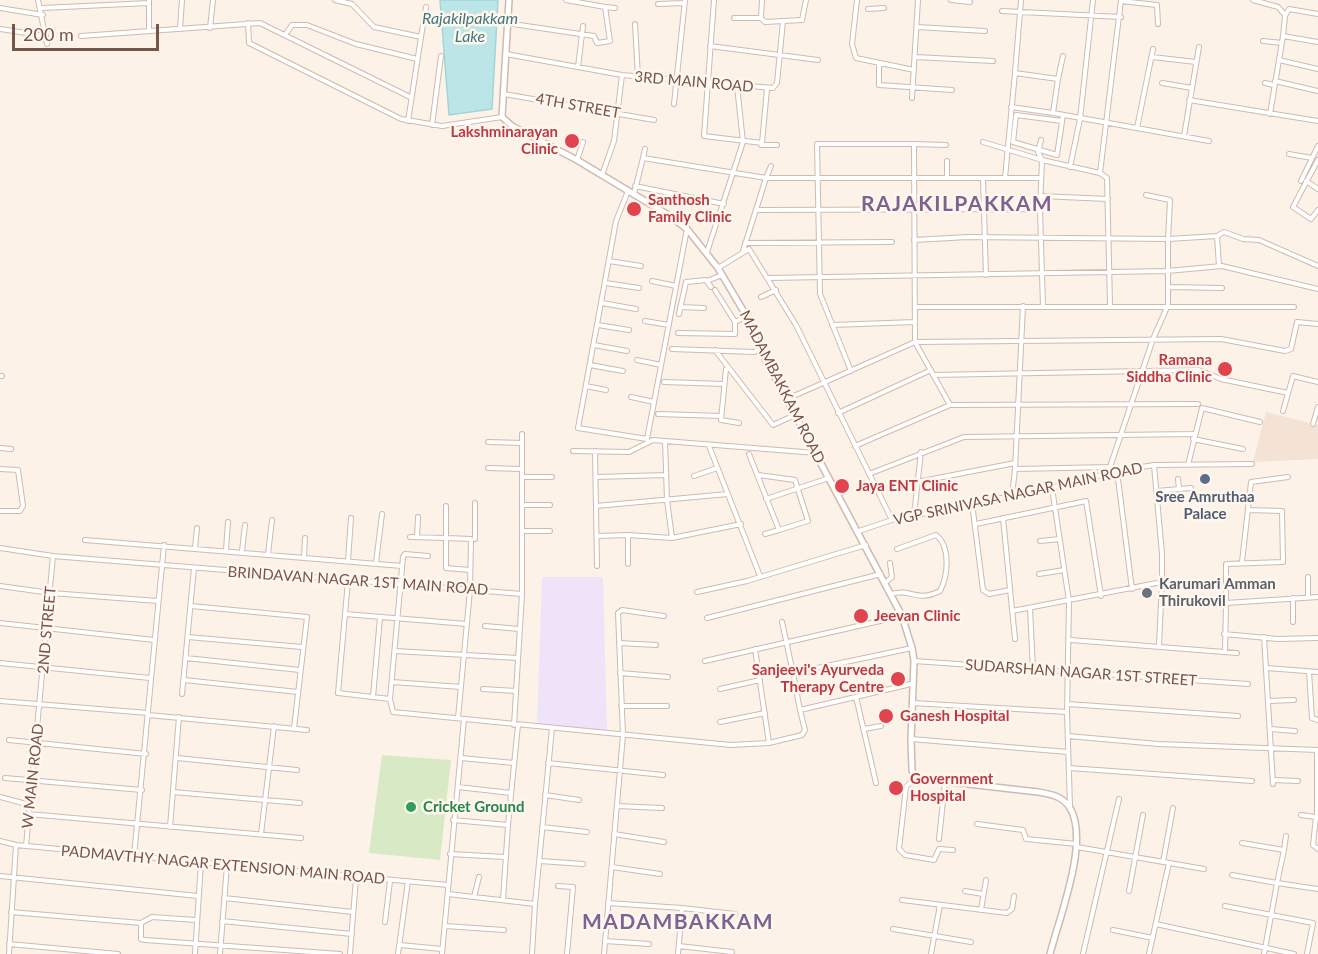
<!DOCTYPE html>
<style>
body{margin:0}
#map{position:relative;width:1318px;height:954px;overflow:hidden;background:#fcf2e7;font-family:Lato,sans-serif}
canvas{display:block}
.scale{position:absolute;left:12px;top:24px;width:147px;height:27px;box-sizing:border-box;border:3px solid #76554b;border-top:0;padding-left:8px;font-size:18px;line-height:21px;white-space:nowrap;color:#76554b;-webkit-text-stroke:4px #fff6ed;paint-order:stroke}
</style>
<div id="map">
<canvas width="1318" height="954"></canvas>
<div class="scale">200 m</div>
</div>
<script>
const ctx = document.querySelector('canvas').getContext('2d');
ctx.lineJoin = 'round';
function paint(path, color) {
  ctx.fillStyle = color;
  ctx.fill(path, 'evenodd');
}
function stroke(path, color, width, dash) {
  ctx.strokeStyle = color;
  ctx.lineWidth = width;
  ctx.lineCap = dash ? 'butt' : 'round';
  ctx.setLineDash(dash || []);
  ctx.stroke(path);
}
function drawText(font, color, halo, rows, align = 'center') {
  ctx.font = font + ' Lato,sans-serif';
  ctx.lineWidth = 5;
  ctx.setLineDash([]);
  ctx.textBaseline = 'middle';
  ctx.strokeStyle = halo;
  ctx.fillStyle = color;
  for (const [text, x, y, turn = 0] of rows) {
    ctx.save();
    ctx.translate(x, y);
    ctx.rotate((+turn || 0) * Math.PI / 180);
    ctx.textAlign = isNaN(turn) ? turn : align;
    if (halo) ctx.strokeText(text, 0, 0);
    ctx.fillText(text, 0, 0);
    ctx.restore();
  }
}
paint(new Path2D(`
 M1266,412l52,13v34l-65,3z`), '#f4e2d5');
paint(new Path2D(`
 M542,577h61l4,156 -70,-6z`), '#efe3f9');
paint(new Path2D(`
 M382,755l69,5 -11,100 -71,-7z`), '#d8eac5');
const water = new Path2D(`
 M440,0h58l-6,109 -43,6z`);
paint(water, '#bbe5e6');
stroke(water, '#a1d6d8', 1.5);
const minor = new Path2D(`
 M38,0l9,44
 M335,0l17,4 22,23 47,10 -13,84
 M714,0l-10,136 58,7 5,-54
 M762,0l-1,18 4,4 37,-2 4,-20
 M857,0l-5,44 4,14 58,12
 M951,0l19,2
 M1021,0l-6,73 43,6 -5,34 156,28
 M1253,0l25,7 7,8
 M1121,1l36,4 1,19
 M658,4l26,-1
 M605,7l10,1
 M0,8l43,7
 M42,8l107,-5
 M868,9l16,-1
 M1002,11l119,6
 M734,18h27
 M248,23l1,20 152,76 41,7 60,-9
 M506,23l88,13 3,7 13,-2 -5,-34 -39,-7
 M635,24l3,53
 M917,27l68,4
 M210,28l3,-28
 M0,29l46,7
 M180,29l2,-29
 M149,31v-31
 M285,35l7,-10h15l49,19 61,15
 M81,36l179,-13 150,74
 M1283,36l2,-20 4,-7 29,5
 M421,37l5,-30
 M1263,41l19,2
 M710,46l108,14
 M506,54l116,21 151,13 4,-5 6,-62
 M915,57l78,4
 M1152,57l44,5
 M1279,60l39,9
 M879,64v21l73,5
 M578,67l5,-41
 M1058,79l5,-23
 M1275,81l43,10
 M1162,83l30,5
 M1265,83l9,2
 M504,94l150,26
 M912,98l6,-98
 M1189,100l129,21
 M674,104l11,-104
 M1011,107l42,6
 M1270,114l13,-78 35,6
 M1062,121l-46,-6 -3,27 44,13 6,-40
 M432,125l9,-69
 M1137,128l16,-79
 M1184,136l15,-89
 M1041,140l-3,12 4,8
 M983,142l59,18
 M914,144l32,1
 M761,145h16
 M1289,154l23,4
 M643,158l2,-9
 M577,160l6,-18
 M1318,160l-25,47 18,12 7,-9
 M947,161v17
 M1070,167l10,-48 13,-119
 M1100,173l21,-173
 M602,175l12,-34 8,-66
 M983,178l3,97
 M1005,178l10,-105
 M1301,181l17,-35
 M1306,181l12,8
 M635,186l89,18
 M628,191l-12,30 -38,207 69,11 40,-210
 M634,194l9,-36 123,20 5,-12
 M1040,196l68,3
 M757,210l283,-1
 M1217,236l2,30
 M914,240l54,-3 200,2 2,-39 -24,-5
 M745,243l147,-1
 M743,251l23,-73h275
 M707,252l36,-110 -6,-56
 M609,261l32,5
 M718,268l31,-19 47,76 96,195
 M768,278l399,-7 55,-5 96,23
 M652,281l24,5
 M707,281l15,-6
 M606,283l33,5
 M1168,287l54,1
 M715,290l20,32
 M761,297l15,-7
 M602,303l34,6
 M1043,306l-3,-97 2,-49 58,13 7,5 3,127
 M680,307l24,1
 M915,307h379
 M679,314l7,-32 20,-2 5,7
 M645,321l24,4
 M598,325l31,5
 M832,325l83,-3
 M678,333l57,1v-12l11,-5
 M594,345l33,6
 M672,349l82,3 6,-3
 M715,350l58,75 22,-10
 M637,360l24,5
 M590,365l33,6
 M726,369l-5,51 18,3
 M851,371l-31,-77 -3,-150h97l1,198 35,63
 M933,375l266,-5 22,9 67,14
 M0,376h2
 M664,382l60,2
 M586,386l20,4
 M631,397l23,5
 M787,399l128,-57 306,-3 64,12 6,-2 6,-27 21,2
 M1283,411l10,-35 25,6
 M838,413l93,-43
 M658,414l63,2
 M1313,424l5,-17
 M1193,439l50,10
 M665,441l151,12
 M488,442l34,1
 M709,446l51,130
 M855,446l95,-41 248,-1
 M0,448l11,1
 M573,451l56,1 24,-12 12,1 2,59 5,38
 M595,451l2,115
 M749,454l30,76 29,-9 -13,-41 -37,-5
 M1154,465l8,89v28
 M1188,465l14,-57 58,14
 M488,468l33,1
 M0,469l18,1 5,36 -3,5h-20
 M1015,469l8,-163
 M1117,471l15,118
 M869,474l95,-37 230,-3
 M1111,474l-1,-7 43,-128 15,-34v-66l49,-3 7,-4 19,7 16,1 59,26
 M694,476l23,-8
 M522,477h30
 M596,477l70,-2
 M1178,479l1,10
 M917,482l98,-19
 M1052,488l17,113 -2,111 3,94
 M1157,491l34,-3
 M1012,495l3,-26 95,-2
 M766,499l63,-21
 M475,503v36
 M972,503l11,87 6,4 21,-4
 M522,505h28
 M596,506l132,-12
 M1248,510l34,1 1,51 -57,2v39l92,-6
 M914,515l7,-63
 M1003,518l12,121
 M976,524l110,-23 15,95
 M522,531h28
 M859,531l33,-11 159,-32 66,-17 37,-6 98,-1
 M765,534l14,-4
 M597,536l31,-1 44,3 69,-14
 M410,537l36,1v-32
 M417,537l1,-20
 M85,540l317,26
 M1040,541l20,-2
 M0,548l53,8 469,38
 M195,548l2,-20
 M226,550l2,-28
 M242,551l3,-26
 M268,554l4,-34
 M428,556l-23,-2 -2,3 -13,142 3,13 338,33 38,-2 33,-8 3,-5 -5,-20 111,-26
 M304,557l1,-19
 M348,561l3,-43
 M1242,562l9,-80 37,-5
 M376,563l6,-49
 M628,564v-29
 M1039,574l25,-4
 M1308,577v20
 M348,581l-10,112 52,6
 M885,583l7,-6 -2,-14
 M0,586l51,7 107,8
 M697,592l50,-11 119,-36
 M891,594c22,-6 24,9 49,-3 8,-15 11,-44 -4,-56l-39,14
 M1161,600l65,3 -1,48
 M191,606l116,11 -13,111
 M1030,608l3,62
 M1012,611l150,-29 -3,63
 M345,614l122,10
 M707,618l174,-44
 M782,622l11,51
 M1293,622v-24
 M0,623l154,17
 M485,626l34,3
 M1224,634l54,5 40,-1
 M188,637l114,10
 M1264,637l9,147
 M1071,640l166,13
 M619,643l37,2
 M755,649l14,94
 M395,651l123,7
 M186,658l114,12
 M705,661l197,-45
 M914,661l334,23
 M0,663l150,15
 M1267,668l51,4
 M1309,672l3,46 6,2
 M620,673l48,4
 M184,680l114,12
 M392,682l69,5
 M483,689l33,2
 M720,689l40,-9
 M182,694l12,-126
 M373,697l7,-80
 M856,697l20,86
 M0,701l148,12
 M1268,701l26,-1
 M912,703l155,9
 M1068,704l170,12
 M621,706h46
 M800,710l-7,-37 119,-25
 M148,715l159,15
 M458,718l12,-128 1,-51 -25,-1v30l24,2
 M720,722l45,-9
 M514,725l8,-131v-160
 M864,729l17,-3
 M1271,729l24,2
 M1068,736l90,8 160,6
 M911,739l157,13
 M9,740l137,14
 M1317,750v36
 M177,758l120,12
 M461,758l53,5
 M548,763l115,12
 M1069,768l183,13
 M5,778l137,12
 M915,778l-9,9 -7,62 6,6 29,5 5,-11 14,1
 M1273,780l25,1
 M458,787l53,6
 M173,792l127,11
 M545,795l34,5
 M0,797l30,8
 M617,806l45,2
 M28,814l273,24
 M1301,815l15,2 -3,28 5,4
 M1317,818v-31
 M453,820l55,5 10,-100
 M977,824l46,6 3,9 51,5
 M170,827l9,-110
 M542,827l45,5
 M261,834l13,-108
 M614,834l50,8
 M939,839l6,-57
 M0,841l16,4 432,40
 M1242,843l42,7 -7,33 41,6
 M26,846l27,-290
 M1077,847l127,22
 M1284,850l2,-14
 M450,854l55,3
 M134,856l30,-311
 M540,861l43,3
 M1163,862l10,-54
 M612,867l48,7
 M1232,875l45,8 -13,71
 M0,876l198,20
 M558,886l15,1 -6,67
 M965,891l18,3
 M1129,891l14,-76
 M448,894l87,10 17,-176
 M474,897l5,-20
 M224,898l129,14
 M503,900l5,-75
 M902,900l105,13 5,-4 2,-13
 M608,903l74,5 -4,46
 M1225,906l88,17 -6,31
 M682,908l53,6
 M981,910l5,-30
 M11,912l130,11v16l4,1 195,14
 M222,921l130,13
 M385,922l5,-41
 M141,923l11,-6 44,3
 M1156,924l138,30
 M445,926l59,4
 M893,929l78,13
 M1113,930l40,8
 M605,941l44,3
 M9,944l109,10
 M400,945l42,4
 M679,946l53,6
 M9,954l7,-109
 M195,954l6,-91
 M220,954l7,-89
 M350,954l6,-76
 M398,954l10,-73
 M442,954l22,-235
 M532,954l3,-50
 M604,954l19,-219 -5,-122 4,-3 42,6
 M931,954l9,-49
 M1083,954l36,-155
 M1149,954l20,-91`);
const tertiary = new Path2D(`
 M509,0l-7,117 10,9 65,34 93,56 17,13 31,39 26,44 16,37 142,267 10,32 2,13 -3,78 1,31 3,8 123,14c12,2 25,4 32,16 20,33 -11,110 -20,146`);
stroke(minor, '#d0baaf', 6);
stroke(tertiary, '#d0baaf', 8);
stroke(minor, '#fff', 4);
stroke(tertiary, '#fff', 5);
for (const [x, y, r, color] of [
 [572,141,8,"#e0444e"],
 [634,209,8,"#e0444e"],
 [1225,369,8,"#e0444e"],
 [1205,479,6,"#5c6f8a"],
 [842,486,8,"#e0444e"],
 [1147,593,6,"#6b7280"],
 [861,616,8,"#e0444e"],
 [898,679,8,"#e0444e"],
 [886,716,8,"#e0444e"],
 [896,788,8,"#e0444e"],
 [411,807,6,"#2e9e5b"]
]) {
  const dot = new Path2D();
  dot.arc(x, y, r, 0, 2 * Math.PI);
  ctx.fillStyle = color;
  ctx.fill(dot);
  stroke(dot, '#fff6ed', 2);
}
drawText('15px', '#76554b', '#fff6ed', [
 ["3RD MAIN ROAD",694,82,5],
 ["4TH STREET",578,106,10],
 ["MADAMBAKKAM ROAD",782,387,63],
 ["VGP SRINIVASA NAGAR MAIN ROAD",1018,494,-12],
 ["BRINDAVAN NAGAR 1ST MAIN ROAD",358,581,4],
 ["2ND STREET",47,630,-85],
 ["SUDARSHAN NAGAR 1ST STREET",1081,673,4],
 ["W MAIN ROAD",33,776,-84],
 ["PADMAVTHY NAGAR EXTENSION MAIN ROAD",223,865,5]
]);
drawText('bold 15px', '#be3a42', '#fff6ed', [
 ["Lakshminarayan",558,132,"right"],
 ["Clinic",558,149,"right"],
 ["Santhosh",648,200],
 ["Family Clinic",648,217],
 ["Ramana",1212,360,"right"],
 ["Siddha Clinic",1212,377,"right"],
 ["Jaya ENT Clinic",856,486],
 ["Jeevan Clinic",874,616],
 ["Sanjeevi's Ayurveda",884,670,"right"],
 ["Therapy Centre",884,687,"right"],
 ["Ganesh Hospital",900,716],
 ["Government",910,779],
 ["Hospital",910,796]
], 'left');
drawText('bold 15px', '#4e5e75', '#fff6ed', [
 ["Sree Amruthaa",1205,497],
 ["Palace",1205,514]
]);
drawText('bold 15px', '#5b616d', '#fff6ed', [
 ["Karumari Amman",1159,584],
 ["Thirukovil",1159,601]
], 'left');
drawText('bold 15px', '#27864d', '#fff6ed', [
 ["Cricket Ground",423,807]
], 'left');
drawText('italic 16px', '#3e787c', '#fff6ed', [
 ["Rajakilpakkam",470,19],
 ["Lake",470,37]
]);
ctx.letterSpacing = '1.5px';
drawText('bold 21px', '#7d6393', '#fff6ed', [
 ["RAJAKILPAKKAM",957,204],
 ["MADAMBAKKAM",678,922]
]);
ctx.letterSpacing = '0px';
</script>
